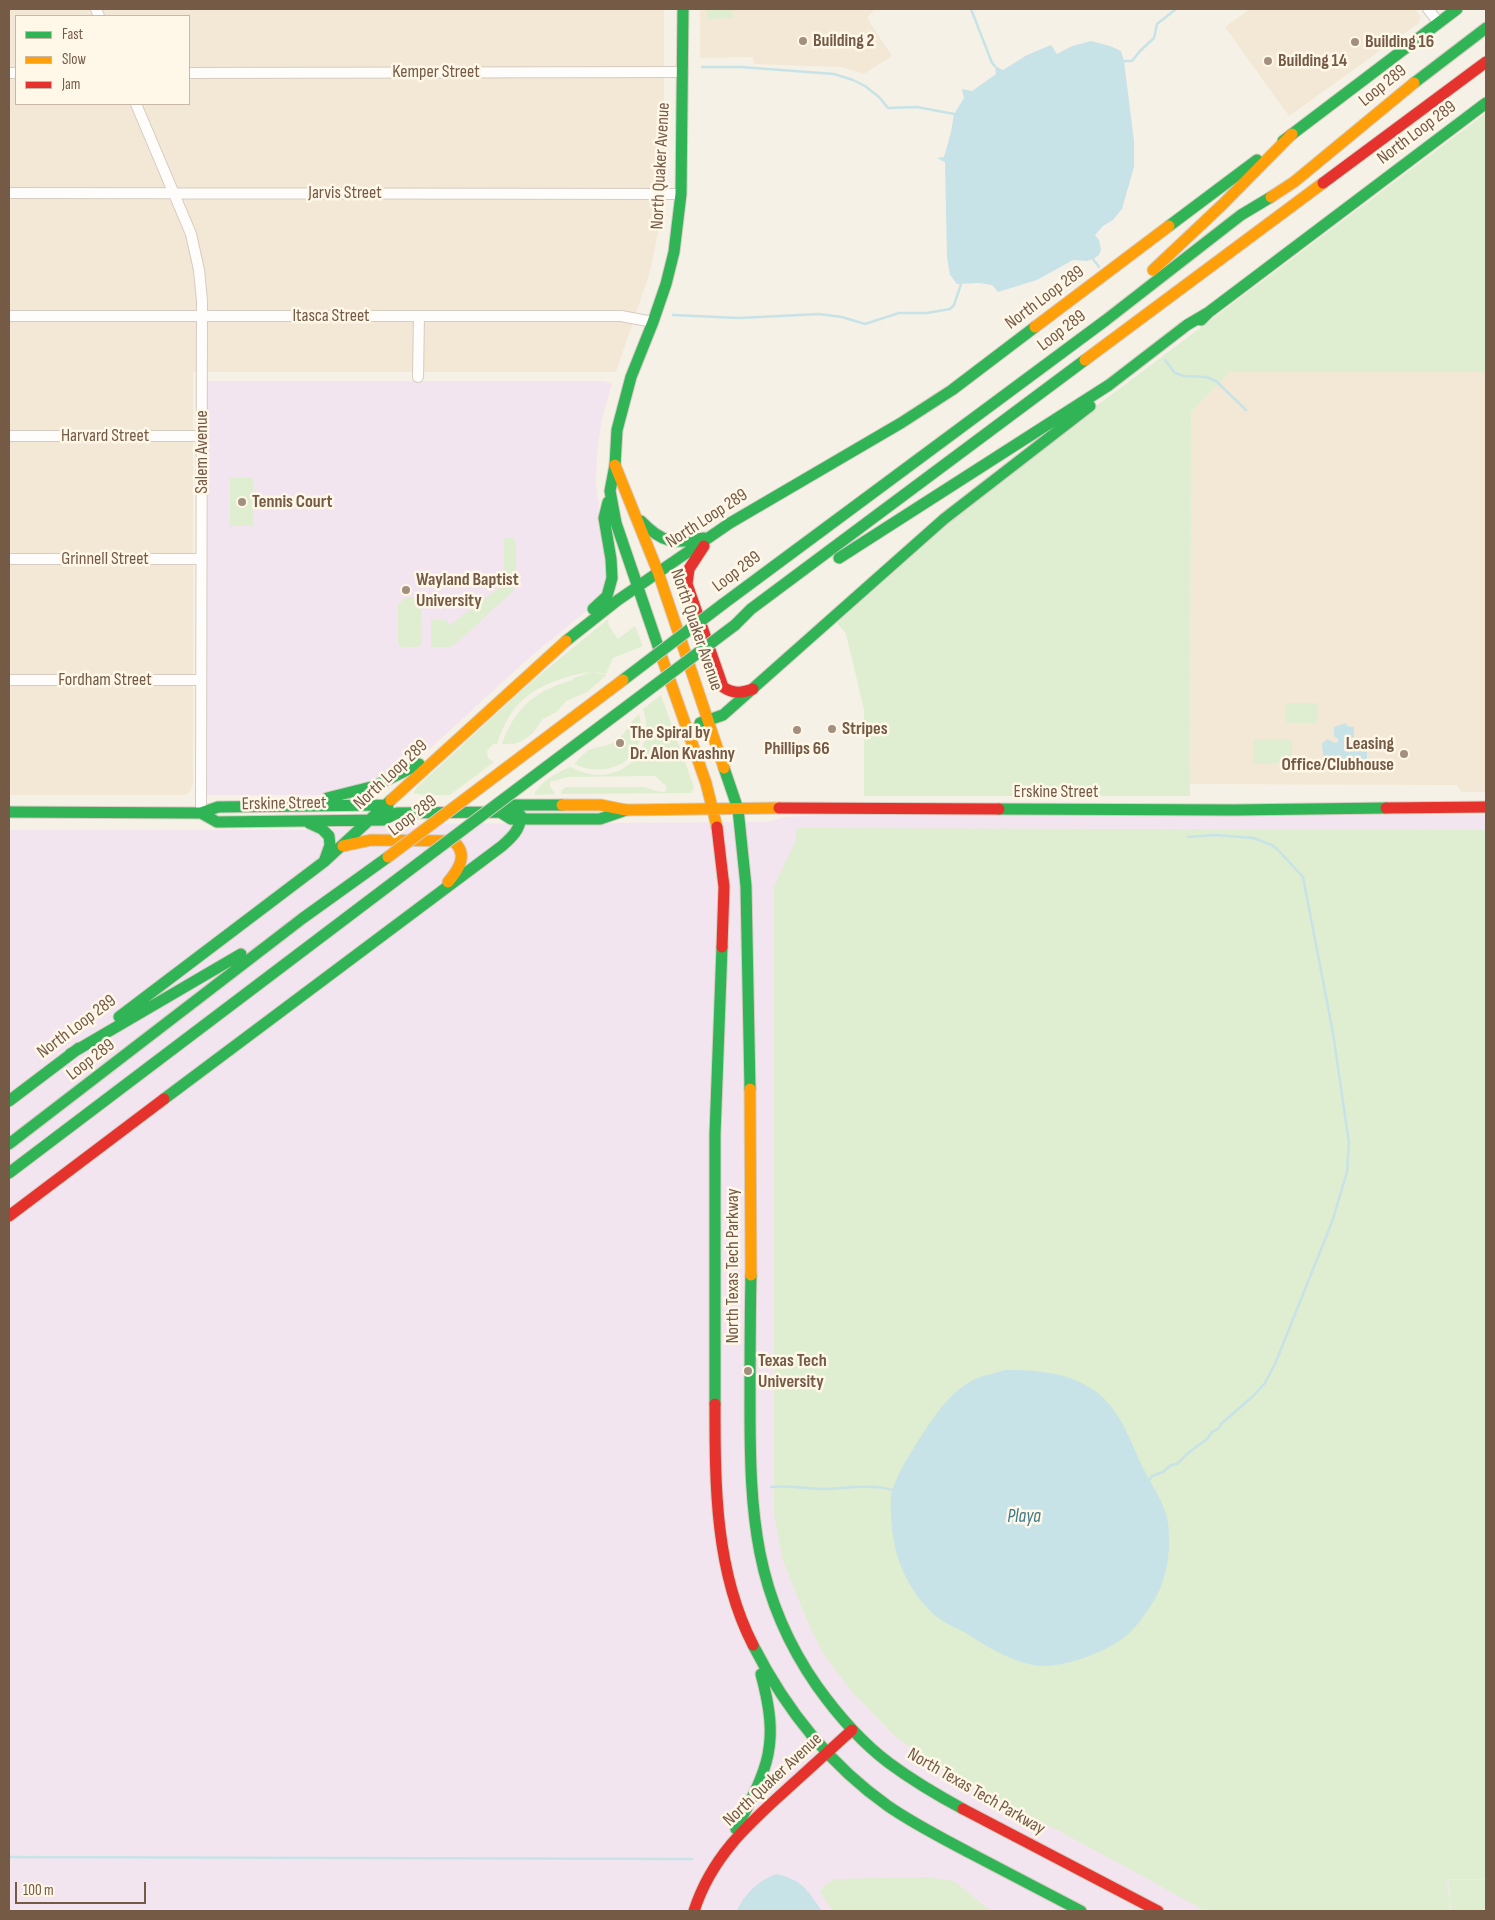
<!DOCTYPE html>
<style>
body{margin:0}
#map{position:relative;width:1495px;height:1920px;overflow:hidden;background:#f6f1e6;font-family:"Sofia Sans Condensed",sans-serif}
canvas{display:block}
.frame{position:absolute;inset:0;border:10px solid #755a46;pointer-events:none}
.legend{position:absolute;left:15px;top:15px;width:175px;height:90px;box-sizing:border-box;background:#fff7e7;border:1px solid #c8b8a7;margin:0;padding:6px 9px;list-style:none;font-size:15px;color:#755a46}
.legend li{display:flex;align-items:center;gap:10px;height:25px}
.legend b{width:25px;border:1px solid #c8b8a7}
.scale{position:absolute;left:15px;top:1882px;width:131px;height:22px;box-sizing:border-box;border:2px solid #755a46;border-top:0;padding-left:6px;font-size:15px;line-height:18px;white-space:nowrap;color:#755a46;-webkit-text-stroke:4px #fff7e7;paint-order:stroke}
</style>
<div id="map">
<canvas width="1495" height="1920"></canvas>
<div class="frame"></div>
<ul class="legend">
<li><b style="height:6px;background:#30b455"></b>Fast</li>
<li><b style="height:6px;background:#ff9f0a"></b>Slow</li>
<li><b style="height:6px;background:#e5322d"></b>Jam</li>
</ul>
<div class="scale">100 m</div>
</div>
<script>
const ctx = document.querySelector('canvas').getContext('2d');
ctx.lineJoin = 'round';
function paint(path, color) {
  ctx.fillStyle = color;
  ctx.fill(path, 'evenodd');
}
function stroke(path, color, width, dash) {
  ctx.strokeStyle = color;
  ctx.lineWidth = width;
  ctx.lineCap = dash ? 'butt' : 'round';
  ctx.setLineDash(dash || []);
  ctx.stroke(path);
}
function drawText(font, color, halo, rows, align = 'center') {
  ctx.font = font + ' "Sofia Sans Condensed",sans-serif';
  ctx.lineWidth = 5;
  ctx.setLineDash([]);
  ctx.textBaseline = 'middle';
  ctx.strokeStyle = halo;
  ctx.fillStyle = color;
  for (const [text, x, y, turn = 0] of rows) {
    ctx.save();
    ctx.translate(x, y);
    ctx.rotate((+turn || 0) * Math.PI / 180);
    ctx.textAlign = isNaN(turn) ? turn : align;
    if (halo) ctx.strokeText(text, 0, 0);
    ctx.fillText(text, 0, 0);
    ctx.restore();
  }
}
paint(new Path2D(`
 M9,9h655v169l-3,41 -12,56 -33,97h-423v413l-4,8 -5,2h-175zM16,16h173v88h-173z
 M700,9h175l-8,9 25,38 -28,18 -22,-7 -88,-3 -1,-7 -53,1z
 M1250,9h165l5,7 -1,7 -130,93 -64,-89z
 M1230,372h256v420h-25l-4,-7 -267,-1 1,-372z`), '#f2e8d5');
paint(new Path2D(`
 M207,381h397l8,3 -10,34 -5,36 -1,30 12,93 -12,26 -67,55 -107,98 -23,16 -74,23h-118z
 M1242,814l244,1v1096h-1477v-1081h303l64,-6 391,-2 18,-5 32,-2z`), '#f3e5f0');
paint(new Path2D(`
 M707,9h25l1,9 -26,1z
 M1486,113v259h-256l-39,40 -1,384h-326v-86l-18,-76 -9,-11 106,-97 120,-95z
 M230,478h23v48h-23z
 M506,538h7l3,4v40l-3,9 -57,53 -7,3h-18v-27h14l5,5 57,-43 -5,-7 2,-3v-33z
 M406,597h8l7,8 1,38 -4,4h-17l-3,-4v-38z
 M608,619l1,7 9,13 17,-13 8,20 -30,12 -7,16c-12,-3 -19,-2 -31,1 -42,11 -64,26 -78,69h-4l-6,7 1,7 6,4 -44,33h-29l-5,-2 -2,2v-3l4,-6 112,-103z
 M592,672l15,3 -20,17 -21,9 -9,11 -14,7 -10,14 -11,8 -8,3h-12c13,-37 34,-54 71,-64v-2z
 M661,695l33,92 -3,6 -130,1 1,-4 4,-3h78c9,2 11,5 21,5l2,-5 -12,-11 -87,1 -18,5v4l5,8 -21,1c6,-13 24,-24 37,-28 42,24 88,-11 72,-58z
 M1285,703h33v17l-3,3h-29z
 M639,714c13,43 -29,67 -65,50 5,-4 9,-11 15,-14 9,-4 18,-3 27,-9 10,-7 13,-19 23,-27z
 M1254,739h38v24l-39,1z
 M797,828l689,2v1049h-39l3,32h-245l-79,-44 -187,-100 -42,-29 -44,-45 -29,-38 -19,-39 -22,-55 -9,-48v-626l21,-45z
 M927,1877l27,4 37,30h-158l-13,-19 5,-7 10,-6z
 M1449,1880h37v31h-35z`), '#dfeed0');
paint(new Path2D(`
 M1091,41l19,5 11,5 3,10 10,80v26l-12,42 -9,11 -10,6 -8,9 4,5 2,10 -2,5 -6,4 -6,2 -14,-1 -36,20 -39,12 -6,-7 -13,-2 -22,1 -7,-9 -3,-17 -2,-96 -8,-4 7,-1 7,-25 3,-18 10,-16 -2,-9 10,2 24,-17 -1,-8 8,4 24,-15 24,-10 6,9 15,-8z
 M1346,723l1,3 7,1v10l-4,2 1,4 10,-4 6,3v18l-6,3 -9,-3 -4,4 1,6 -9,1 -4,-6 -5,2 -2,-5 -5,1 -2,-19 5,-5 8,4 3,-1v-3l-4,-3v-9z
 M1005,1370c31,0 64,2 90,21 25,18 35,49 47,75 9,18 23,37 26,57 3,24 0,53 -12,74 -9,15 -20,32 -34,42 -21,15 -63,31 -89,26 -24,-5 -44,-17 -64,-30 -9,-6 -19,-9 -28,-15 -33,-25 -49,-65 -50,-105 0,-7 -1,-16 1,-23 5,-18 16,-35 26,-51 15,-23 32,-50 57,-62 10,-4 21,-6 30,-9z
 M777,1874c27,7 30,16 45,37h-85c7,-17 23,-32 40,-37z`), '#c7e3e7');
stroke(new Path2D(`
 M971,9l21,54 3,3
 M1124,61h8l8,-10 14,-13 3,-14 19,-15
 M702,67h39l93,7 19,6 12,6 14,11 9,11 29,-1 37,7
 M1093,259l6,8
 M673,315l66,3 80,-4 23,3 23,7 34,-11h28l23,-4 4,-4 7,-21
 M1165,360l10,13 9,3 22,1 10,4 30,29
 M1150,1479l2,-3 11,-4 8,-7 6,-1 11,-11 19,-14 5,-7 7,-4 2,-4 32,-28 12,-13 10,-19 57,-142 15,-50 2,-29 -16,-110 -30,-156 -25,-27 -6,-5 -19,-7 -37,-3 -28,2
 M771,1487c19,-2 36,2 55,2 22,-1 45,-5 67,1
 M9,1857l683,2`), '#c7e3e7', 2.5);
const street = new Path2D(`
 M96,9l3,7
 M1428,9l11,14
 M9,73h7
 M189,73l494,-1
 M136,104l55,130 8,36 3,31 -1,512
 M9,193l672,1
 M9,316h612l32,6
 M418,377l1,-61
 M9,436h192
 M9,559h192
 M9,680h192`);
const fast = new Path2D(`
 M1414,83l72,-55
 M1283,141l174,-132
 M1169,226l88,-66
 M1201,320l8,-8 277,-209
 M641,521c22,23 33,23 63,17
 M839,558l270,-173 78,-60 22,-13
 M723,604l383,-284 135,-105 30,-18
 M593,609l14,-13 5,-18 -1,-19 -7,-41 4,-16
 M735,625l16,-16 334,-249
 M566,641l52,-41 112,-77 171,-100 51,-33 83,-63
 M660,652l-44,-129 -6,-32 5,-26 2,-35 14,-53 22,-55 13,-38 8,-32 7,-58 2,-185
 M700,723l23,-8 221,-196 146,-113
 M724,768l14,41 8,77 4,203
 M327,798l48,-12 44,-22
 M999,809l235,1 152,-2
 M9,812l192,1 17,-6 166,-2 4,3
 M500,812l11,7h89l26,-9
 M201,813l16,9 166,-2 14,-7 103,-1 10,-7h52
 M309,823l13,6 7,7 1,9 -5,14
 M119,1017l206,-156 66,-61
 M70,1054l171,-100
 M164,1099l338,-253c10,-9 18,-16 19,-30l-11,-11
 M9,1101l70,-53
 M9,1144l294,-226 85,-61
 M9,1173l419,-317
 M751,1275c-1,44 -1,88 -1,132 0,106 4,189 67,279 20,28 44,56 72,77 23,17 48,32 74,46
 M715,1404v-270l7,-187
 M753,1645c32,63 77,120 135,161 26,18 54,32 82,47 37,19 74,39 111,58
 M736,1829c33,-63 44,-84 25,-155`);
const slow = new Path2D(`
 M1271,197l23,-15 120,-99
 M1153,270l69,-65 70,-71
 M1035,327l134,-101
 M1085,360l238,-177
 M615,465l43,107 66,196
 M660,652l46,131 11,44
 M391,800l175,-159
 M562,805h39l25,5 153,-2
 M343,846l28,-6 82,1c16,13 6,28 -5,41
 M750,1089l1,186`);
const jam = new Path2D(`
 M1323,183l163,-121
 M704,546l-15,23 -2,15 36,103c10,7 19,6 30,2
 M779,808l220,1
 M1386,808l100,-1
 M717,827l7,60 -2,60
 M9,1216l155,-117
 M715,1404c0,82 0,167 38,241
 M963,1809l195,102
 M694,1911c17,-53 52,-85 92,-121 22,-20 44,-40 66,-60`);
stroke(street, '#d6ccc1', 12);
stroke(fast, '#d7cdc3', 13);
stroke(slow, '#d7cdc3', 13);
stroke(jam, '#d7cdc3', 13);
stroke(street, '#fefdfb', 10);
stroke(fast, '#30b455', 11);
stroke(slow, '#ff9f0a', 11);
stroke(jam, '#e5322d', 11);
const fastBridge = new Path2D(`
 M623,680l100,-76
 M428,856l307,-231`);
const slowBridge = new Path2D(`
 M388,857l235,-177`);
stroke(fastBridge, '#d5ccc3', 13, []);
stroke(slowBridge, '#d5ccc3', 13, []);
stroke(fastBridge, '#30b455', 11);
stroke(slowBridge, '#ff9f0a', 11);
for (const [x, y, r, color] of [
 [803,41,5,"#a28f7e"],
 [1355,42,5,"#a28f7e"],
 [1268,61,5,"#a28f7e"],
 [242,502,5,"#a28f7e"],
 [406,590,5,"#a28f7e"],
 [832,729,5,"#a28f7e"],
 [797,730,5,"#a28f7e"],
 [620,743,5,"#a28f7e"],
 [1404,754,5,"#a28f7e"],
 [748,1371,5,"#a28f7e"]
]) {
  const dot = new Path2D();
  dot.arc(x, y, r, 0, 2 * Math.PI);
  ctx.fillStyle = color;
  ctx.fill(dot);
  stroke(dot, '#fff7e7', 2);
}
drawText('bold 18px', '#755a46', '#fff7e7', [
 ["Building 2",813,41],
 ["Building 16",1365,42],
 ["Building 14",1278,61],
 ["Tennis Court",252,502],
 ["Wayland Baptist",416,580],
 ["University",416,601],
 ["Stripes",842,729],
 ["The Spiral by",630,733],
 ["Dr. Alon Kvashny",630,754],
 ["Leasing",1394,744,"right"],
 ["Office/Clubhouse",1394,765,"right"],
 ["Phillips 66",797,749,"center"],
 ["Texas Tech",758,1361],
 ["University",758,1382]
], 'left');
drawText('18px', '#755a46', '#fff7e7', [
 ["Kemper Street",436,72],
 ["Loop 289",1383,86,-39],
 ["North Loop 289",1417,133,-37],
 ["North Quaker Avenue",661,166,-87],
 ["Jarvis Street",345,193],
 ["North Loop 289",1045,298,-37],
 ["Itasca Street",331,316],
 ["Loop 289",1062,331,-37],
 ["Harvard Street",105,436],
 ["Salem Avenue",202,452,-90],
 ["North Loop 289",707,519,-33],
 ["Grinnell Street",105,559],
 ["Loop 289",737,572,-37],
 ["North Quaker Avenue",696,630,71],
 ["Fordham Street",105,680],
 ["North Loop 289",391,775,-43],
 ["Erskine Street",1056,792],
 ["Erskine Street",284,804,-1],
 ["Loop 289",413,816,-37],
 ["North Loop 289",77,1027,-37],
 ["Loop 289",91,1060,-38],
 ["North Texas Tech Parkway",733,1266,-90],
 ["North Quaker Avenue",773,1780,-43],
 ["North Texas Tech Parkway",976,1792,30]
]);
drawText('italic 19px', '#3e798a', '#fff7e7', [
 ["Playa",1024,1517]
]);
</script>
